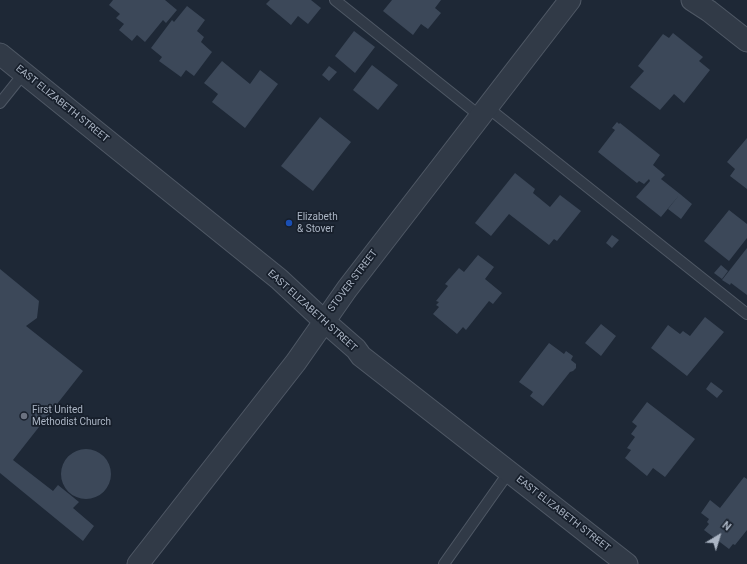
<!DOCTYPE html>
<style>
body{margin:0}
#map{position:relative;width:747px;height:564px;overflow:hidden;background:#1e2836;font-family:Roboto,sans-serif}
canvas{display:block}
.north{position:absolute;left:699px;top:516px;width:40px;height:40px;-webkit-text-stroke:3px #171f2b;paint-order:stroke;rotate:38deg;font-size:11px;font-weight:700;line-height:16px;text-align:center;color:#abb5c4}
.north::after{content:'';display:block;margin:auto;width:14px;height:18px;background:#abb5c4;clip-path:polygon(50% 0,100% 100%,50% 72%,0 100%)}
</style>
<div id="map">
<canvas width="747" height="564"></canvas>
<div class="north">N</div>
</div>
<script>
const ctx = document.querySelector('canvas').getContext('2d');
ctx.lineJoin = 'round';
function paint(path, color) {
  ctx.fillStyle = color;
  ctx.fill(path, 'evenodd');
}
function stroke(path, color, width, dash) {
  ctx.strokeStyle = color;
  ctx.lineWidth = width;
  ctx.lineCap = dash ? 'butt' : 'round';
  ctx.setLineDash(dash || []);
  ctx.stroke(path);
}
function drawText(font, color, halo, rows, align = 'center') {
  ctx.font = font + ' Roboto,sans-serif';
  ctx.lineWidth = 3.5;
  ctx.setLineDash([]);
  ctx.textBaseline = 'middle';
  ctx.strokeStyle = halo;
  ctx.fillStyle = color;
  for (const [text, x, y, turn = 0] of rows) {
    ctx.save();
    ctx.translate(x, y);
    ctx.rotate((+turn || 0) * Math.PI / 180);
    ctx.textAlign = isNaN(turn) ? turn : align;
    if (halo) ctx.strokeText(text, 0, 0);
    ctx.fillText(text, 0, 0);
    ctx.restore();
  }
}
paint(new Path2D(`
 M113,0h52l12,10 -11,13 -3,-3 -18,22 -8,-7 -5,6 -13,-11 5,-6 -8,-6 4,-4 -11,-9z
 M270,0h41l10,8 -13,16 -10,-8 -7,9 -25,-21z
 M392,0h49l-6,8 6,5 -13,16 -7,-5 -8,11 -30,-24z
 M187,6l18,14 -8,11 7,6 -3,5 11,10 -18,24 -8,-6 -5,7 -22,-16 3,-4 -11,-9 21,-28 2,2z
 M354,31l21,16 -20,26 -20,-17z
 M673,33l30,24 -4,4 11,9 -26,33 -10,-9 -14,16 -30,-23 14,-16 -6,-5 25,-32 6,4z
 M222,61l28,23 10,-14 18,14 -33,44 -33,-26 6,-8 -14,-11z
 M372,65l26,20 -20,25 -25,-20z
 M329,66l8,6 -8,9 -7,-6z
 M320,117l31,25 -38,49 -32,-25z
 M617,122l2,2 1,-1 40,32 -7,10 12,10 -4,4 19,15 -19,23 -25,-20 14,-16 -1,-2 -5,5 -5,-3 -2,2 -39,-31 17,-22 -3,-2z
 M747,138v51l-17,-13 5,-7 -8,-7z
 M515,173l20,16 -2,4 17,14 10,-12 21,16 -24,30 -3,-2 -5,6 -40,-31 -18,22 -16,-13z
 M680,194l12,10 -11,15 -13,-10z
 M729,210l18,14v14l-18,23 -25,-20z
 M612,235l7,5 -7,8 -6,-5z
 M747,248v47l-16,-12 -1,2 -8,-5z
 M478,255l16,12 -9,12 17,14 -9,11 -4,-3 -23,29 -3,-3 -6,7 -24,-20 6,-7 -3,-2 3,-3 -3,-1 12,-15 -3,-2 14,-16 5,4z
 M721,265l7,6 -6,8 -8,-6z
 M0,269l39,32 -2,17 -11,8 57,45 -70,89 40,31 5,-6 21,17 -6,6 21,18 -11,15 -83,-68z
 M705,317l19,15 -37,44 -36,-28 17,-23 12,9 3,-3 7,5z
 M601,324l15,12 -15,20 -16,-13z
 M549,343l15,11 2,-3 7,5 -2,4 5,4v4l-3,3 -3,1 -27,34 -13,-10 3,-4 -14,-10z
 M711,382l12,9 -6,7 -11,-9z
 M647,402l48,37 -30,38 -12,-9 -6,8 -22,-18 6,-8 -4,-2 8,-11 -4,-3 6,-8 -5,-4z
 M61 474a25 25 0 1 1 50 0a25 25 0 1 1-50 0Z
 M744,477l3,2v51l-12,15 -2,-1 -4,5 -25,-19 5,-6 -2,-2 2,-3 -8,-6 9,-13 10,8z`), '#3c4859');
const lane = new Path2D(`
 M335,0l145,116
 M0,103l24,-30
 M487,107l260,207
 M444,564l65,-92`);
const street = new Path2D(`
 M692,0l17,11 38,30
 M0,54l279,225 45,42 32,28 5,7 266,208
 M138,564l158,-202 51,-73 223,-289`);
stroke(lane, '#4f5865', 12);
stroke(street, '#4f5865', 23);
stroke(lane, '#313a47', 10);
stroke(street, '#313a47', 21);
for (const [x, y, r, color] of [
 [289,223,4,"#1a4fb4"],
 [24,416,4,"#6b7280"]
]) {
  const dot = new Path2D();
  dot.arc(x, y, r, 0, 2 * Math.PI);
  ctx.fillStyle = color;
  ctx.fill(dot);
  stroke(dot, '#171f2b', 1.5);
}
drawText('10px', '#abb5c4', '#171f2b', [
 ["EAST ELIZABETH STREET",62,104,39],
 ["STOVER STREET",353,281,-53],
 ["EAST ELIZABETH STREET",312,311,42],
 ["EAST ELIZABETH STREET",563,514,38]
]);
drawText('10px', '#abb5c4', '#171f2b', [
 ["Elizabeth",297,217],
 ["& Stover",297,229],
 ["First United",32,410],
 ["Methodist Church",32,422]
], 'left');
</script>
